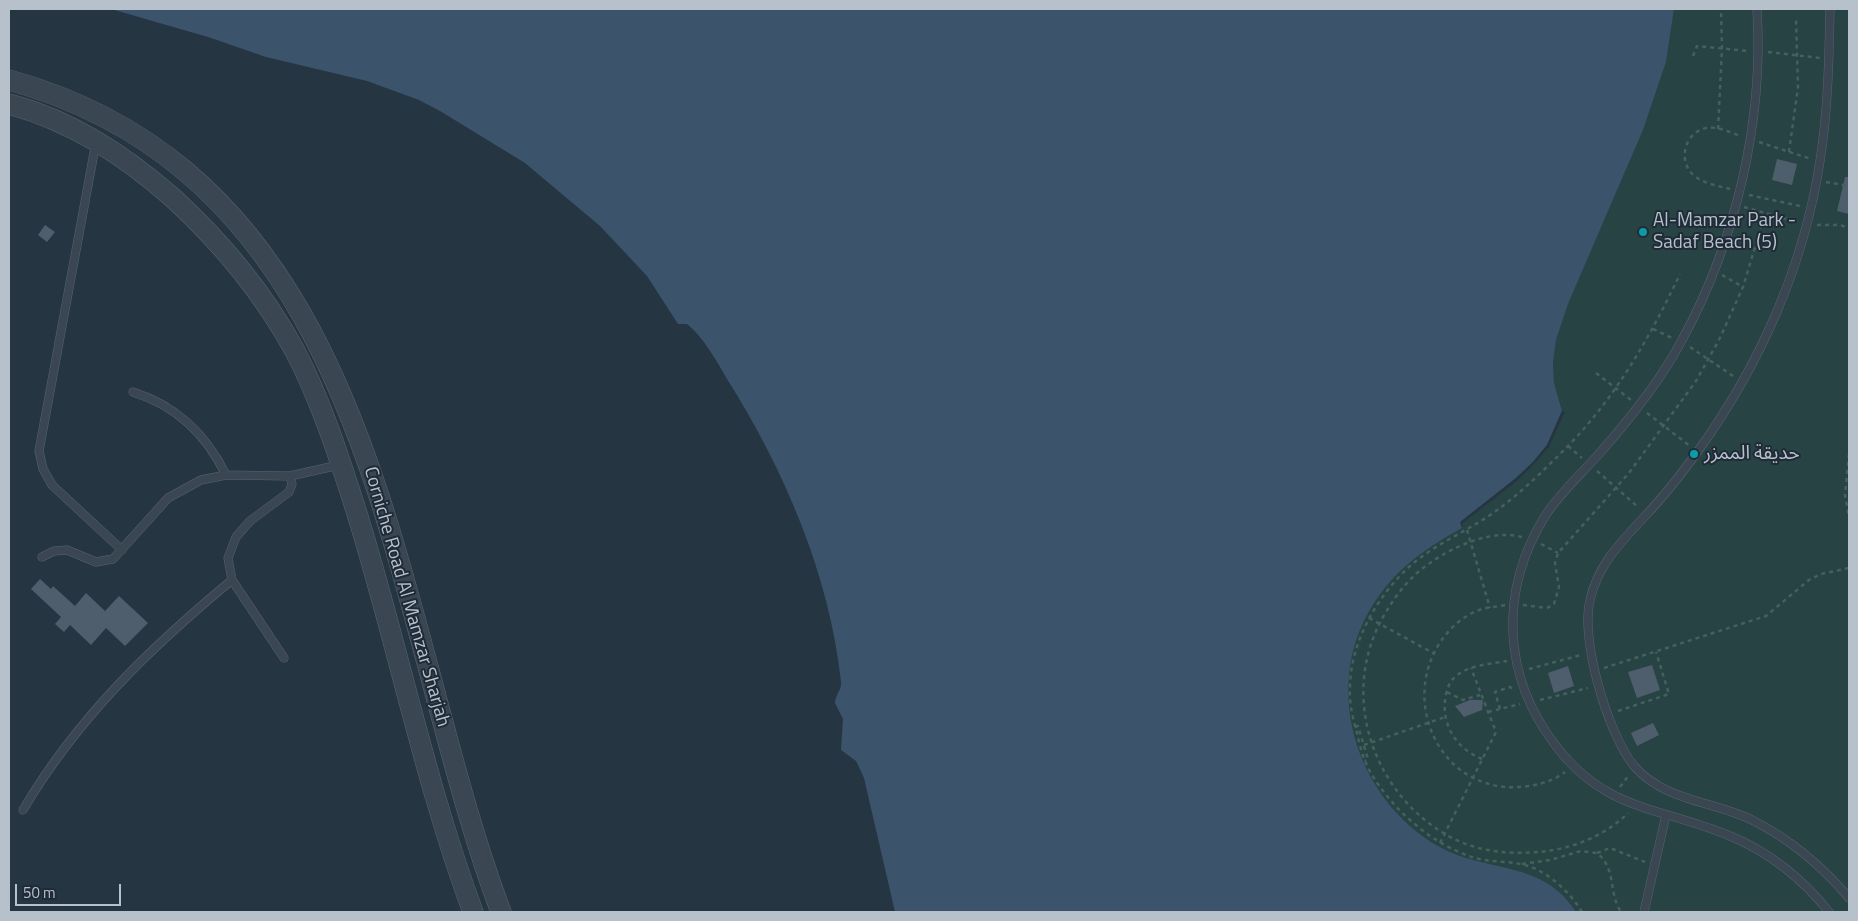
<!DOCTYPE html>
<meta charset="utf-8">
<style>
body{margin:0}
#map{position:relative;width:1858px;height:921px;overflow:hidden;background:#263542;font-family:"Titillium Web",sans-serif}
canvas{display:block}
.frame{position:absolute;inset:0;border:10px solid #b7c1cc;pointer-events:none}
.scale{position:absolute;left:15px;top:884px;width:106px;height:22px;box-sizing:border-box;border:2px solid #b7c1cc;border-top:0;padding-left:6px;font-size:15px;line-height:18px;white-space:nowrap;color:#b7c1cc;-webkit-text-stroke:4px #1f2b37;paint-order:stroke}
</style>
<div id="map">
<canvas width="1858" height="921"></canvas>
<div class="frame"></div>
<div class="scale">50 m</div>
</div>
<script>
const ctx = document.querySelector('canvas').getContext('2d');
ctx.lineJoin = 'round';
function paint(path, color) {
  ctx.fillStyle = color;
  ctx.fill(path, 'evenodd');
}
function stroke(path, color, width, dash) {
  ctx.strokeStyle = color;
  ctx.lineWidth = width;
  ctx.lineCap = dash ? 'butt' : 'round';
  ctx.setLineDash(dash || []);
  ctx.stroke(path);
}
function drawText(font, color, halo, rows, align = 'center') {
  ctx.font = font + ' "Titillium Web","Noto Sans Arabic",sans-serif';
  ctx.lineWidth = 4;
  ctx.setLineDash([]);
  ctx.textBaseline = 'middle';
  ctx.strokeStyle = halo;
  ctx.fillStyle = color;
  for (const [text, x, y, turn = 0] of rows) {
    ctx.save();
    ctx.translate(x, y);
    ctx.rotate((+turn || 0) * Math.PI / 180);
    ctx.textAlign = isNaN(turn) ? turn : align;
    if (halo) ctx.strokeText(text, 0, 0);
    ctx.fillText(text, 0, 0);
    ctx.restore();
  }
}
paint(new Path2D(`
 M1674,9h175v903h-273c-32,-52 -89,-39 -136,-65 -85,-47 -121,-164 -65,-247 22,-33 53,-52 86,-72l-1,-6 56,-44 46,-67 -8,-28 -1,-20 3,-23 12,-36 75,-174 23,-68z`), '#284343');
paint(new Path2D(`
 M111,9h1563l-8,53 -23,68 -75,174 -12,36 -3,23 1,20 8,28 -15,34 -14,17 -17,16 -55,44 1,6c-34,19 -64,39 -86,72 -57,83 -21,200 64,247 47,26 104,13 136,65h-681l-31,-134 -8,-17 -15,-11 2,-31 -8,-16c0,-8 7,-13 6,-21 -11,-106 -57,-213 -114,-303 -11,-19 -23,-41 -40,-55h-9l-31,-48 -47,-50 -75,-63 -85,-52 -21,-11 -52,-19 -101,-24 -58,-20z`), '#3b546b');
paint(new Path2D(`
 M1562,411l3,1 -16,35 -14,16 -17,17 -55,43 -1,5 -2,-6 56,-44 17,-16 14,-17z`), '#263542');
paint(new Path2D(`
 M1777,159l20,5 -5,21 -20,-5z
 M1845,177h4v37l-12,-3z
 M45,225l10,7 -8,10 -9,-7z
 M40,579l11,10 2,-3 22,20 11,-13 19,18 14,-15 29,27 -23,23 -19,-18 -15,17 -21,-20 -6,7 -9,-8 6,-7 -30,-28z
 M1652,665l8,25 -23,8 -9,-26z
 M1568,666l6,20 -20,7 -6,-20z
 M1470,700h13l-1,10 -18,7 -9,-11z
 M1653,723l6,12 -22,11 -6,-13z`), '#4f5e6d');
const service = new Path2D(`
 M1757,9c7,112 -21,232 -75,331 -22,42 -53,80 -84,115 -18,20 -39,39 -53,61 -46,75 -43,160 11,230 50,66 106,61 174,90 38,15 74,44 99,76
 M1830,9c-1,51 -2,102 -10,152 -16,105 -60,204 -122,290 -16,22 -33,44 -52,64 -24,26 -48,49 -56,85 -10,40 18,134 44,166 30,35 79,35 118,54 38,19 70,46 97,78
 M96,142l-57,309 4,18 9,16 70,65
 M133,392c44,14 73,42 93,83
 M42,557l12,-6 13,-1 29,12 17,-3 55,-61 33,-18 25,-5 64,1 49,-11
 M284,658l-52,-78 -4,-22 8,-21 14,-16 39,-29 3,-8 -2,-8
 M23,810c54,-92 128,-163 209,-230
 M1644,912l22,-97`);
const tertiary = new Path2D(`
 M9,80c373,103 379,532 492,832
 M9,104c63,17 115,51 164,94 48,44 91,96 122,153 26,50 43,103 60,156 42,134 69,273 118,405`);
stroke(service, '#58646f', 9);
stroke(tertiary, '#58646f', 21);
stroke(new Path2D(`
 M1768,52l52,6
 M1693,56l4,-10 51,5
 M1718,129l4,-80 -1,-40
 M1759,142l52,17
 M1789,152l9,-65 -2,-68
 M1826,182l23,4
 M1730,189c-11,-3 -25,-5 -34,-12 -19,-13 -13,-44 10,-49 11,-2 24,4 34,8
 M1749,195l51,11
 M1744,207l53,15
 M1817,225h24l8,4
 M1722,275l21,12
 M1653,329l19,9
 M1690,347l43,29
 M1596,373l35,27
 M1647,413l43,33
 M1568,446l14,12
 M1849,454l-4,41 4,22
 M1597,471l41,36
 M1467,530l23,78
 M1522,537c-30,-8 -68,9 -92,26 -20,13 -35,33 -47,54 -45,80 -9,181 71,222 28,14 63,16 93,12 30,-4 60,-17 81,-38
 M1541,544l17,9
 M1505,605c-9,2 -18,2 -26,5 -16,6 -29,18 -38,31 -42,62 0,151 78,146 16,-1 33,-5 46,-15
 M1523,605l24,3 7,-4 5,-17 -4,-24 3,-10 71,-80 67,-92 23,-41 24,-53 22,-73
 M1369,618l64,35
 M1604,668l162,-52 43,-36 12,-6 28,-6
 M1529,669l52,-14
 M1447,692l16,8 17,-5
 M1540,700l48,-12
 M1500,709l-5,-17 15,-5 3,2
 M1618,711l51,-17 -13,-42
 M1488,712l32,-8
 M1355,727l3,-1 10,33 -3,2
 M1364,745l81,-28
 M1482,759c-27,-11 -42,-36 -36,-65 2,-7 4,-13 9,-17 13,-12 35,-13 52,-16
 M1620,787l9,-12
 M1440,843l56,-111 -25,-64
 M1597,853l13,-5 35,14
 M1522,864l28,-4 31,-9 16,2c20,16 11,40 24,59
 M1582,912c-12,-20 -37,-44 -62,-48 -15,-3 -30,-2 -45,-6 -42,-13 -80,-46 -103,-83 -8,-13 -12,-28 -15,-42 -4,-14 -8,-30 -7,-45 0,-45 27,-92 60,-122 25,-22 56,-34 83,-53 27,-19 51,-43 74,-66 49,-50 83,-110 113,-173`), '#465f5f', 2.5, [4, 4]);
stroke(service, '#3a4652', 8);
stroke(tertiary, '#3a4652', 20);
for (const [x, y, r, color] of [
 [1643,232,5,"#0f9aa8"],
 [1694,454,5,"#0f9aa8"]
]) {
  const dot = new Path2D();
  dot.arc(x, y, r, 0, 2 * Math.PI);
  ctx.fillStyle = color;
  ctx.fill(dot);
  stroke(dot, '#1f2b37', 2);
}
drawText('19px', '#b7c1cc', '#1f2b37', [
 ["Al-Mamzar Park -",1653,221],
 ["Sadaf Beach (5)",1653,243],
 ["حديقة الممزر",1704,454]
], 'left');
drawText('19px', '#b7c1cc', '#1f2b37', [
 ["Corniche Road Al Mamzar Sharjah",406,597,74]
]);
</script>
